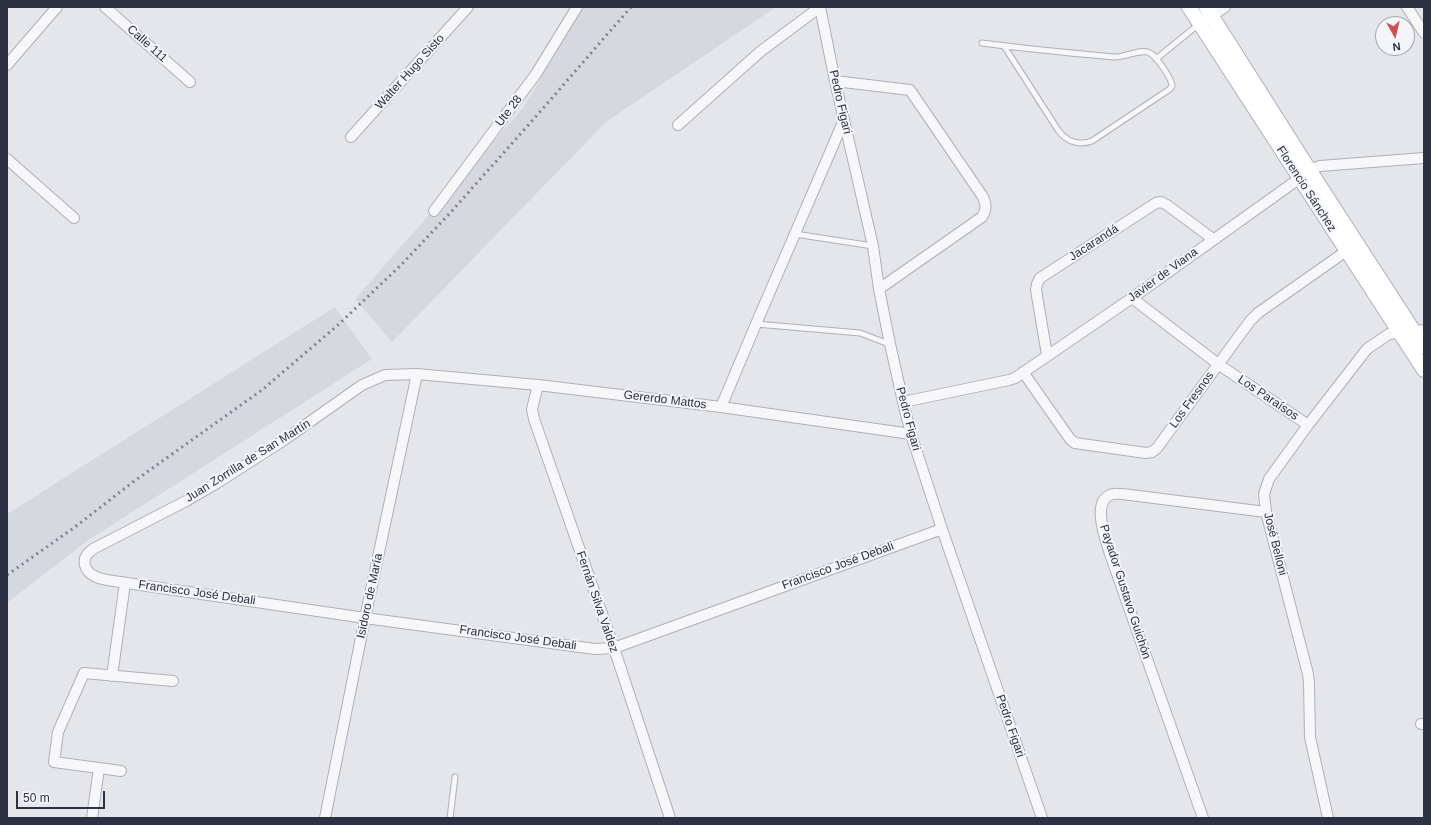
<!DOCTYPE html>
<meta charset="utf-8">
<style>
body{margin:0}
#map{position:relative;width:1431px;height:825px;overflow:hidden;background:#e4e6eb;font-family:Arial,sans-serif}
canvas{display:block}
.frame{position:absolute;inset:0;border:8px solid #2c3144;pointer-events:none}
.north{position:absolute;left:1375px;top:16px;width:40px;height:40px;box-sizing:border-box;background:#f4f5f9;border:1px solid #a4a7b1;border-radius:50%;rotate:172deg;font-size:11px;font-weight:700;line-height:16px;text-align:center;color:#2c3144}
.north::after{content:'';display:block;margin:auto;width:14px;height:18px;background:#cc4e4e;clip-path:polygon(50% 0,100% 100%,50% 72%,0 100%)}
.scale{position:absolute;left:16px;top:791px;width:89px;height:18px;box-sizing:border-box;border:2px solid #2c3144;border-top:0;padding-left:5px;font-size:12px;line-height:14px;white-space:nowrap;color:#2c3144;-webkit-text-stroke:3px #f4f5f9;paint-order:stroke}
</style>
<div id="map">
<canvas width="1431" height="825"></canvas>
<div class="frame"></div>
<div class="north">N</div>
<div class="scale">50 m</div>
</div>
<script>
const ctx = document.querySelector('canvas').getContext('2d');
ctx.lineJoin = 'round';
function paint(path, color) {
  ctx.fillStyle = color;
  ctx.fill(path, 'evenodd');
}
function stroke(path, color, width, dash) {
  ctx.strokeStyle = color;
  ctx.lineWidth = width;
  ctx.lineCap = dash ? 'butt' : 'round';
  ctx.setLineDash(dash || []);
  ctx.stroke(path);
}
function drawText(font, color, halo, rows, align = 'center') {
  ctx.font = font + ' Arial,sans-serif';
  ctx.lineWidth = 4;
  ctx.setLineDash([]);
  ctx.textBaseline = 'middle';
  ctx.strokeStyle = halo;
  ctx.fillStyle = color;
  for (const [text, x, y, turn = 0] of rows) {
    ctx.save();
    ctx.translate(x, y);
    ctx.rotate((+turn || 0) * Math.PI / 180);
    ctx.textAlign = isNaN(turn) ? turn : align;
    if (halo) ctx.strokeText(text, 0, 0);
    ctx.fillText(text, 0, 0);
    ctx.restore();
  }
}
paint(new Path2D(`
 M584,7h192l-170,115 -214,220 -37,-43 168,-191z
 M335,307l37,52 -285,182 -80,62v-89z`), '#d6d8e0');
const lane = new Path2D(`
 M982,43c44,6 88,10 132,14 10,1 27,-9 36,-4 7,4 22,26 22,33l-2,3 -78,52c-14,5 -26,0 -34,-11l-54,-84
 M1156,59l43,-35
 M795,234l78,12
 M756,324l104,9 29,11
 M450,818l5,-41`);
const street = new Path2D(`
 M105,7l85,75
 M820,7l15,74 38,165 6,43 11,55 13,58 8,32 31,95 100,289
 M1407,7l17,26
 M1207,19l18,-12
 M7,65l50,-58
 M835,81l75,9 73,107c3,7 4,12 -1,20l-103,72
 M678,125l83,-74 59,-44
 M351,137l117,-130
 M7,159l67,59
 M434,211l102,-137 41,-67
 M1132,298l86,66 90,61
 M1047,355l-11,-65 1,-6 3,-6 116,-75 5,-1 6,3 46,34
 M1023,372l47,67 5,4 71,10 6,-1 5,-4 93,-127 8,-8 94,-66
 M538,385l-6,24 2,10 80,229 56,170
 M903,402l106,-22 6,-2 117,-80 182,-130 6,-2 104,-8
 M721,407l35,-83 88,-204
 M911,434l-190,-27 -183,-22 -121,-11 -32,1 -23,10 -78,55 -67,43 -31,18 -93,48c-5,4 -10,8 -8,16 3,14 23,15 35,17l245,36 230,31 19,-1 328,-119
 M112,676l13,-93
 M1421,724h3
 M121,771l-67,-9 4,-30 26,-59 89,8
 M92,818l7,-50
 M325,818l40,-200 52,-244
 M1203,818l-94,-267c-4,-13 -17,-49 1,-56 3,-2 8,-1 12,-1l144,18
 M1328,818l-18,-81 -1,-54 -1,-9 -42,-162 -2,-18 5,-15 39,-54 59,-76 22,-15 35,-4`);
const secondary = new Path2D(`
 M1189,7l235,363
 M1206,7l104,164 114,176`);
stroke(lane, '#adb0b9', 7);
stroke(street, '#adb0b9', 12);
stroke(secondary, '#adb0b9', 16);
stroke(lane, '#f7f7fa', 5);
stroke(street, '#f7f7fa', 10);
stroke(secondary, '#fff', 14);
stroke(new Path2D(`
 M7,575l68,-48 58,-45 129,-92 76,-65 63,-60 50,-53 88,-99 92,-106`), '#7e8395', 3, [2, 4]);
drawText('12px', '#2c3144', '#f4f5f9', [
 ["Calle 111",147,44,42],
 ["Walter Hugo Sisto",410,72,-48],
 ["Pedro Figari",840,102,77],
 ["Ute 28",509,111,-53],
 ["Florencio Sánchez",1306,189,57],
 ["Jacarandá",1094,243,-33],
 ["Javier de Viana",1163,275,-36],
 ["Los Paraísos",1268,398,34],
 ["Gererdo Mattos",665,400,7],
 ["Los Fresnos",1192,400,-54],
 ["Pedro Figari",908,419,75],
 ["Juan Zorrilla de San Martín",248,461,-32],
 ["José Belloni",1275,544,76],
 ["Francisco José Debali",838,566,-20],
 ["Payador Gustavo Guichón",1125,592,72],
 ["Francisco José Debali",197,593,8],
 ["Isidoro de María",370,596,-78],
 ["Fernán Silva Valdez",597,602,71],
 ["Francisco José Debali",518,638,8],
 ["Pedro Figari",1010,726,71]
]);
</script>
